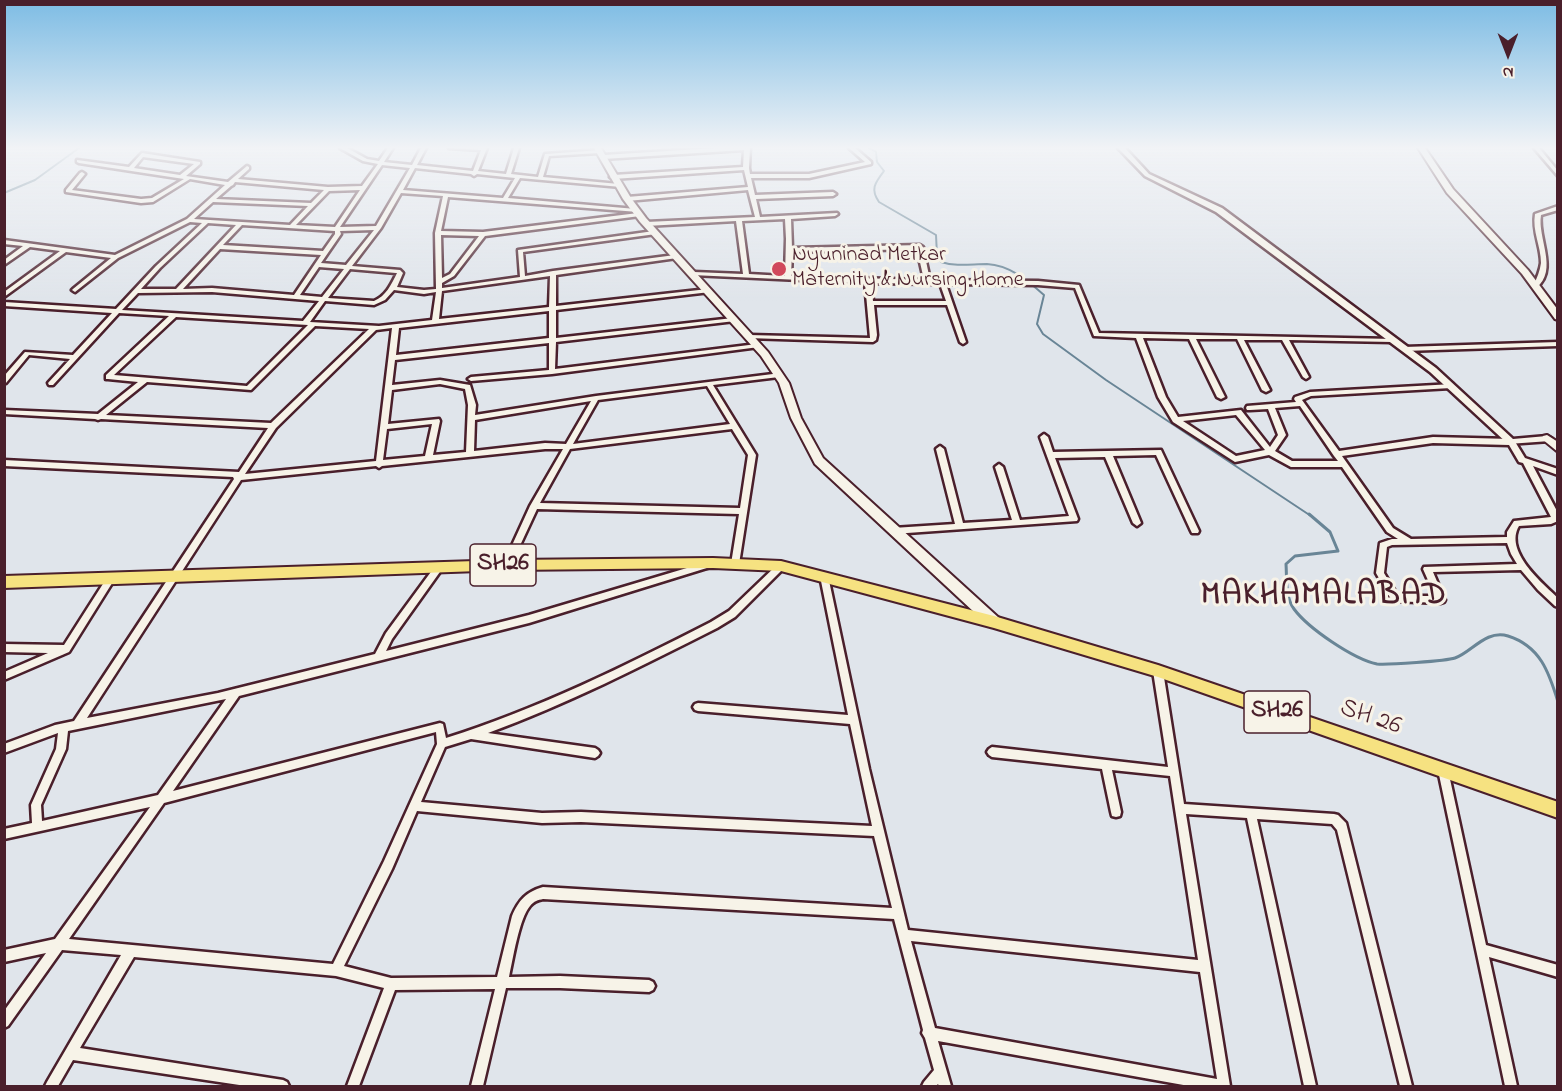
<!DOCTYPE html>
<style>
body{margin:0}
#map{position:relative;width:1562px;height:1091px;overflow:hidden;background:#e0e5eb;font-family:"Indie Flower",sans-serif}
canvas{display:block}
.frame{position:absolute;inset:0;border:6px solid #4a1f2b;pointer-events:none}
.north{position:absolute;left:1478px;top:24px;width:60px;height:60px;-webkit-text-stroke:4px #f7f3e8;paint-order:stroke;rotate:180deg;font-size:16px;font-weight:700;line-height:24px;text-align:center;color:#4a1f2b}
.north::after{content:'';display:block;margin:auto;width:21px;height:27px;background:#4a1f2b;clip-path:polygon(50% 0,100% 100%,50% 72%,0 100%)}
</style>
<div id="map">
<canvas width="1562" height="1091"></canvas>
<div class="frame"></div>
<div class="north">N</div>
</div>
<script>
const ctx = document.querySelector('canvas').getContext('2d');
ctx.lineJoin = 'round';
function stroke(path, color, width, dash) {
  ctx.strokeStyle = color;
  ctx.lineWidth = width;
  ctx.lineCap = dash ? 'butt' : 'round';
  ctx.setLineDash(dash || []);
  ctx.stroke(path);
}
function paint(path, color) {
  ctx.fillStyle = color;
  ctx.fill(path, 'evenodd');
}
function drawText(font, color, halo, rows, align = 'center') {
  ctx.font = font + ' "Indie Flower",sans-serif';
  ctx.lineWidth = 6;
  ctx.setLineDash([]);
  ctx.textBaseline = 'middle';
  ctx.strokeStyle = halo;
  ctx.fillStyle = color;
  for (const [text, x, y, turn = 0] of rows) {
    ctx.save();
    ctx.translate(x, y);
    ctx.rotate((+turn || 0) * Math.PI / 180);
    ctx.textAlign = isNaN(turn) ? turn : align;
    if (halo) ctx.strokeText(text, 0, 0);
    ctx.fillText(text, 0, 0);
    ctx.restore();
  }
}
stroke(new Path2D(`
 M869,148l7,4 1,10 7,9c-9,12 -14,18 -5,31l57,33 1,20 4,7c16,5 30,2 46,2 23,1 41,17 57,31l-7,29 6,10 63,46 205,136
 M4,193l31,-13 44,-32`), '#698596', 2);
stroke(new Path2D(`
 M1309,514l21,18 8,19 -43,5 -9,8c1,14 -1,33 8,45 14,19 59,50 83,55 10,1 69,-3 78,-6 16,-5 31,-29 53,-22 32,10 41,36 50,66`), '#698596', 3);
const minor = new Path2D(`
 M340,148h7l20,11 12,2 9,-13h5l-9,14 28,3 9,-17h5l-9,17 56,6 8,-21 -32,-2h38l-9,23 28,3 8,-26h5l-8,26 27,3 7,-23 56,-4 1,1 -3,2 -50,3 -6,21 76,7 3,2 -1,1 -101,-9 -12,20 128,11 2,1v2l-190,-15 -7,34 42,1 155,-19 2,1v2l-155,20 -31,40 -12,7v5l78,-11 -2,-27 136,-19 3,2 -1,1 -133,18 2,24 28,-5 122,-16 2,1v2l-121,17v31l152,-17 3,2 -1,1 -154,18v28l177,-20 3,2 -1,1 -179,21 -1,27 202,-25 2,1v2l-207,27 -81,7 -3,-2 3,-2 78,-7v-27l-154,17 -3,25 48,-5 30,5 6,20 -1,10 121,-19 185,-23 1,2 -3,2 -66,8 43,70 -17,109 -1,2h-6l-1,-2 8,-50 -202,-5 -27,58h-6l-1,-2 27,-59 33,-57h-18l-163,17 -3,2 -3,-2 -135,14 -154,238 131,-25 157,-39 11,-21 50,-68h6l1,2 -1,2 -50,70 -6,12 143,-36 178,-53 3,1 1,2 -1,2 -181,56 -290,73 -66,95 267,-68 3,1 3,14c92,-29 179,-72 265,-116l18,-11 49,-47h6l1,2 -1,2 -49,49 -18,11c-75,38 -150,76 -229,105l107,15 3,2 2,3 -2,3 -3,2 -124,-19 -26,8 -24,55 121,11 39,-1 291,14 -22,-102 -152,-13 -3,-1 -2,-3 2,-3 3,-1 150,12 -28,-139 1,-2h6l1,2 41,193 39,161 290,30 -28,-184 -58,-6 9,42 -1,4 -4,1 -4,-1 -1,-4 -9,-43 -110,-12 -3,-2 -2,-3 2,-3 3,-2 176,20 -15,-96 2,-3 3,-1 3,1 2,3 21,133 150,10 4,1 8,8 66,263h-12l-63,-256 -5,-6 -75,-5 59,267h-12l-57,-268 -61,-4 44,272h-41l-251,-45 13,45h-12l-1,-2 -2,2h-14l2,-4 10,-12 -9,-32 -3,-5 1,-3 -29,-111 -351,-20c-5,1 -9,2 -13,7 -11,13 -17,53 -21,71l51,-1 89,4 4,2 2,4 -2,4 -4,2 -89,-4h-54l-23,98h-12l24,-97 -100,1 -36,96h-12l37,-98 -48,-12 -202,-19 -54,91 203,32 4,2 2,4h-43l-173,-26 -15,26h-13l2,-4 74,-127 -59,-5 -54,76 -4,2v-17l42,-58 -42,9v-12l51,-11 95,-132 -146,32v-10l28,-6 -1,-18 25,-56 2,-16 -54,20v-9l51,-19 19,-4 160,-242 -1,-2 -229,-11v-6l235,12 29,-44 -167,-9 -3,1 -3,-1 -91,-5v-4l94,4 40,-32 -30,-3h-2v-4l63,-59 -50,-3 -66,72h-4l-1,-2 22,-24 -41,-4 -23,28h-2v-7l21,-24 48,3 39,-42 -108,-7v-4l112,7 40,-43 46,-43 -12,-1 -72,36 -43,34 -3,-2 1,-1 38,-31 -45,-6 -62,45v-5l56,-41 -30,-4 -26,18v-5l19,-14 -19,-2v-4l111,15 72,-36 38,-34 -35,-6 -37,23 -12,1 -75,-11v-2l14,-17 2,-1 3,2 -13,16 69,9 11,-1 32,-19 -105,-16 -2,-1v-2l52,7 13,-14 58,9v2l-14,12 42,6 19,-16 2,1v2l-11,10 90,8 34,-1 16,-22 -15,-3zM143,157l51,7 -14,11 -46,-7zM382,165l28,3 -34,58 -36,1zM415,168l56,6 3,2 3,-2 38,4 -12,20 -100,-8zM235,182l89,8 -13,13 -95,-4 15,-13 2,-1zM360,190l-25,37 -39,-2 33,-34zM401,193l42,3 -8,37 1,56 -12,1 -27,-3 6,-14 -3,-3 -48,-4 29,-38zM213,202l95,4 -18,19 -96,-6zM208,223l28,2 -60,64h-35l19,-21zM242,225l93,6v3l-12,17 -100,-6zM374,230l-28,35 -25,-2 20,-29 -1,-3zM441,235l38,1 -29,38 -8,4zM220,249l101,6 -27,40 -82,-7 -29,1zM319,267l25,2 -22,28 -22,-2zM350,269l46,4h1c-6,12 -11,23 -23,28l-46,-3zM550,276l-1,31 -110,12 3,-28zM394,290l30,4 12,-2 -4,28 -53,6 -69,-4 15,-21 49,4 11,-5zM212,292l107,9 -16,20 -181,-11 16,-17zM549,311v27l-153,17 3,-27zM176,317l132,8 -61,61 -133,-11zM315,326l54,3 -98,94 -165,-8 41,-33 104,8zM392,328l-16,133 -131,13 31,-46 100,-98zM440,384l25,5 3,16 -2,47 -33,3 7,-34 -1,-2 -51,5 4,-34zM707,386l23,38 -157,20 25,-44zM591,401l-25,43 -21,-1 -71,8 1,-31zM432,424l-7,32 -42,4 4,-31zM732,429l16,26 -8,53 -200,-5 30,-54zM226,699l-68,96 -116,26 -1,-16 25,-56 2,-18zM436,732l1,12 -53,117 -51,103 -264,-25 95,-136zM417,811l125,12 39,-1 293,14 18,72 -349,-21c-17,5 -24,13 -31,29l-15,61 -106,1 -47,-12 48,-97zM911,941l289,31 17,107 -282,-51z
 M716,148h34l-1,20 1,6h59l56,-12 -16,-14h6l16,14v2l-62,14h-58l4,17 78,-3 3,2 -3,2 -77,3 4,18 77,-4 1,1 -3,2 -44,3 1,29 128,-3 3,2 7,33 108,1 41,4 20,48 295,6 1,1 -3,2 -103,-2 20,37 -3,2 -3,-2 -21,-37h-38l26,50 -4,2 -4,-2 -25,-51h-41l29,58 -4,2 -4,-2 -28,-58 -46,-1 23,59 12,20 63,-7 29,37 8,-12 -10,-26 -18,1h-3l-1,-2 1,-2 49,-4 -2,-3 1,-2 15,-5 143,-8v4h-2l-140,8 -9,4 37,51 94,-14 78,2 3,1 11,18 33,11v6l-25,-9 25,47v8l-7,3 -32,2c-15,25 22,56 39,72v9l-3,-1 -17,-16 -17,-20 -88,2 12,28 -1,2 -3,1 -49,-2 -16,-28 4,-30 12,-4h6l-11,-7 -45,-65h-51l-22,-12 -34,7 -62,-40 -15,-25 -22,-59 -42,-2 -19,-48 -37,-3 -92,-1 20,58 -3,2 -3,-2 -13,-37h-73l3,30 -1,5 -3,2 -126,-4v-2l2,-1 121,3 -5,-55 -173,-8v-2l2,-1 49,2 -7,-53 -90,5 -3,-2 3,-2 109,-5 -7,-27 -121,11 -3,-2 3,-2 121,-10 -4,-17 -131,9 -3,-2 3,-2 130,-8 1,-17 -141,9 -3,-2 3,-2zM785,219l1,20 -1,37 -36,-2 -7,-53zM917,249l7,31 -133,-4 1,-24zM871,283l69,1 6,17h-73zM1300,406l34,50 4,5h-46l-17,-10 11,-16 -11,-27zM1236,415l29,35 -29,6 -53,-35zM1433,443l76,2 10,17 4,1 28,54 -37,4 -7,11v5l-96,2 -18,-11 -51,-72zM1507,543l4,11 6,10 -93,3 -1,2 12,27h-37l-14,-23 3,-26 5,-2z
 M1534,148h5l19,23v5z
 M1558,206v4l-17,5c-4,23 18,55 -5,73l-2,-1 -1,-1c4,-8 7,-15 8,-23 0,-17 -9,-32 -6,-49z
 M1558,342v4l-154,5 -3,-2 3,-2z
 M1044,434l4,3 5,15 108,-2 38,81 -1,2h-6l-1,-2 -35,-76 -43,1 28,67 -4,3 -4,-3 -28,-66 -50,1 23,61 -1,2 -184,13 -3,-1 -1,-2 1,-2 3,-1 62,-4 -19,-75 4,-3 4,3 19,74 49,-3 -17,-53 4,-3 4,3 17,53 49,-4 -29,-79z
 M111,575l3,1 1,2 -1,2 -45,72 -65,28v-8l44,-19 -44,-1v-8l60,1 44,-69z
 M1443,765l4,2 1,3 38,175 72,20v12l-69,-20 28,129h-12l-67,-316 1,-3z`);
const tertiary = new Path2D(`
 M1118,148h7l24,26 73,34 214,160 77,71 34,-3 5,3 -2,2 -42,3 -78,-72 -214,-160 -71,-36z`);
const secondary = new Path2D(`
 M594,148h7l30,50 15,20 122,134 21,31 12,35 22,40 176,160 1,4 -1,4 -5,1 -5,-1 -174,-162 -24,-46 -12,-35 -18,-27 -121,-134 -17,-23z
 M1418,148h7l28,41 75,81 30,40v10l-3,-1 -33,-45 -75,-81z
 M1547,435l11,7v10l-16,-13 1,-3z`);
const primary = new Path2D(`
 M713,558l68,3 213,55 164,49 400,137v16l-400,-141 -164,-49 -213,-57 -68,-3 -206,2 -503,18v-12l503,-16z`);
stroke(minor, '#4a1f2b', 5);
stroke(tertiary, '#4a1f2b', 5);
stroke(secondary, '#4a1f2b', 4);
stroke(primary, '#4a1f2b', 4);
paint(minor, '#f7f3e8');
paint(tertiary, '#f7f3e8');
paint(secondary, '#f7f3e8');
paint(primary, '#f6e281');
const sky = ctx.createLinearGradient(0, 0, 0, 301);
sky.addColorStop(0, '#7dbce4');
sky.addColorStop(0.49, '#f1f3f6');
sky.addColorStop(1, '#f1f3f600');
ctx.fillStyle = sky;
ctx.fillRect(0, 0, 1562, 301);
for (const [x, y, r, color] of [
 [779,269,8,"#d1495b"]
]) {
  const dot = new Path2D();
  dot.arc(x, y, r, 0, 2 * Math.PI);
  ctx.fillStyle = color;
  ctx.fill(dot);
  stroke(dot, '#f7f3e8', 2);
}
drawText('22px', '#4a1f2b', '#f7f3e8', [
 ["Nyuninad Metkar",792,256],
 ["Maternity & Nursing Home",792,281]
], 'left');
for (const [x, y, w] of [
 [503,565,66],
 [1277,712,66]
]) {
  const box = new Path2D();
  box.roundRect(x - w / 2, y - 21, w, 42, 4.5);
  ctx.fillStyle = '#f7f3e8';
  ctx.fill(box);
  stroke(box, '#4a1f2b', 1.5);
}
drawText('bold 24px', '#4a1f2b', null, [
 ["SH26",503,565],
 ["SH26",1277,712]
]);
drawText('26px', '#4a1f2b', '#f7f3e8', [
 ["SH 26",1370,719,19]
]);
ctx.letterSpacing = '1.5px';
drawText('bold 32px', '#4a1f2b', '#f7f3e8', [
 ["MAKHAMALABAD",1324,598]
]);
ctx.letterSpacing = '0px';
</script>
